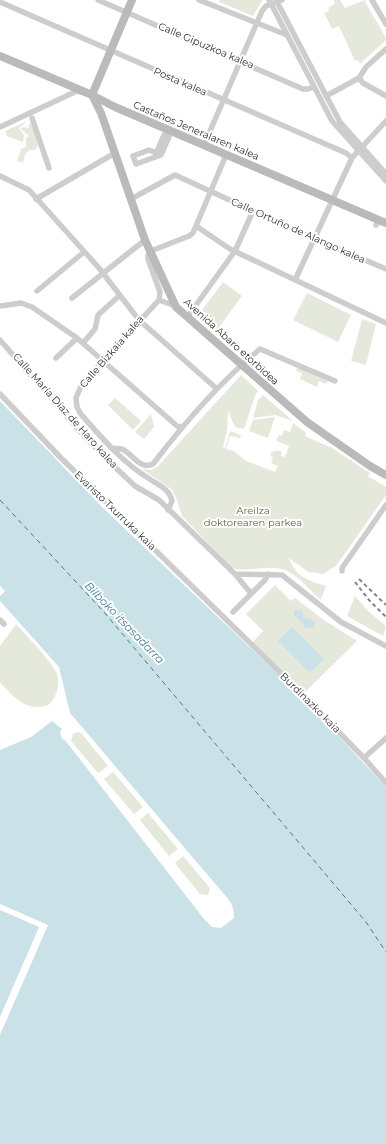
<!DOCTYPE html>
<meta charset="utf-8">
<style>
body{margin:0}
canvas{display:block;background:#fff}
</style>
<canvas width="386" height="1144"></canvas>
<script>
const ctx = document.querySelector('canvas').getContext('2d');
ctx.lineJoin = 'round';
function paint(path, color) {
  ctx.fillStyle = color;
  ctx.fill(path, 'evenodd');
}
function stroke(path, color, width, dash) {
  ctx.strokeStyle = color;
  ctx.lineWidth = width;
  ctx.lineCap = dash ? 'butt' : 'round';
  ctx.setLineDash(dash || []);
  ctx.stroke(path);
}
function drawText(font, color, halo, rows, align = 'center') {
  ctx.font = font + ' Montserrat,sans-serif';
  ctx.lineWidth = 4;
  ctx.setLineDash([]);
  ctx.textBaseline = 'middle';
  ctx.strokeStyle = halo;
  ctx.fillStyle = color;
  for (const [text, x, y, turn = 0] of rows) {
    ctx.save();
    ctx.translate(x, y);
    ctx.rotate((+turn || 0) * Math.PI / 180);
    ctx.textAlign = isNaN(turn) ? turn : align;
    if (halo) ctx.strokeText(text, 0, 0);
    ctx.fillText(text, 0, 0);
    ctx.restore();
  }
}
paint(new Path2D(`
 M220,0h42v1l-9,15 -34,-14z
 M334,0h6l5,8 20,-8c3,10 21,34 21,40l-26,24 -2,-4 -3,1 -16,-35 -7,3 -8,-16 5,-2 -1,-3 7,-4z
 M28,121l-9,7 5,7 -1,7 -16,-6 -2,-5z
 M29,124h2l8,20 -4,6h-5l-5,4 -2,9 -6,-2 4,-12 5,-2v-9l3,-2 -8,-7 2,-2 6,1z
 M223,282l19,14 -25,34 -18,-16z
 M307,293l44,22 -13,27 -45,-22z
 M362,319l14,5 -10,41 -15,-4z
 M298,367l30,13 -2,4 -7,-3 -2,6 -17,-8 2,-6 -6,-2z
 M241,375l17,16 -3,5 -11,33 -9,-2 -7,-16 -1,21 -4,15 2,1 5,-17 11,4 -1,3 -10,-2 -4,13 8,2 12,10 29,11 3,-6 -7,-3 2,-6 -3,-1 2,-5 3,1 1,-2 6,2 -1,4 4,1 4,-11 -13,-5 3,-6 3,1 2,-6 6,2 3,-9 13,10 -1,3 27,12 38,25 -2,3 18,11v8l-50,71 -13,8 -12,-2 -1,1 -21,-15c7,20 19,22 37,28l-5,14c-13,-11 -27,-31 -45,-32 -16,-1 -29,4 -44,0l-50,-52 -6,-19 -5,-8 -29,-20 10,1 6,-4z
 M263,395l30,26 -18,-6 -22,3 5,-18z
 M115,398l26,23 -8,9 -25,-25z
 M151,414l3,13 -10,12 -9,-7z
 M275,417l-7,21 -19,-7 4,-11z
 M275,585l16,16 4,-3 29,22 33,21 -53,52 -51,-51 10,-11 -17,-17z
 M355,596l13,15 18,15 -3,10 -36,-20z
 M16,624c12,14 29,30 39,46 7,11 2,29 -8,36 -22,5 -34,-9 -47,-24v-36z
 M77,732l4,1 27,33 -10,7 -27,-32 2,-7z
 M113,772l30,35 -9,7 -30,-35z
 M148,813l30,36 -9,7 -29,-36z
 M183,856l27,32 -2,7 -8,-1 -25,-31z`), '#e5e9dc');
paint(new Path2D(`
 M0,401l103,107 195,185 88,94v357h-386v-109l48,-110 -48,-21v-154l31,-13 21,-16 10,8 -2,3 2,7 3,1 139,179 8,8 9,1 13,-10c0,-7 -1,-12 -5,-18l-159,-187 -11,-46 -59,-66v-5l5,-5 -5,-5z
 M294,610h6l3,2v6h6l7,5 -3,5h-7l-10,-12h-2z
 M292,627l32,32 -14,14 -32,-32z
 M0,910l39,17 -39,90z`), '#cae1e8');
stroke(new Path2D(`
 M0,500l103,111 263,311 20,30`), '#437a8d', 1, [5, 4]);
stroke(new Path2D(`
 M98,0l205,89h5l6,-2
 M199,0l88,35
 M269,0l63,121 54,60
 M276,0l64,122 46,52
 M372,0l14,24
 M0,2l346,151 6,5
 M359,78l4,5 23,13
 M326,96l33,-18 7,-11 20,-18
 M32,118l17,50
 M0,127l77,-36 4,1
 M164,135l5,2 -8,18 -25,9 -3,-8 16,-6 5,2 3,-1z
 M204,145l58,-134 4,-5 16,-6
 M362,147l24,-26
 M0,176l29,14 70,78 40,52 78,69
 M36,199l79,-46
 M131,199l44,-24 133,61 78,33
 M376,225l1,-1
 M196,226l34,23 156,74
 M295,280l57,-122 6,-7
 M37,291l47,-39
 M72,298l73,-58
 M159,300l16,6
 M0,306l21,-3 11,4 45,31 100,88 5,1
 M188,316l47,-65 18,-40
 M0,340l85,97 33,33 17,16 24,14 76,74 14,17 4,1
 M83,343l12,-14 3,-14 22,-20
 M56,358l21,-20
 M0,394l61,64 232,227 71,73 22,25
 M112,448c3,1 8,0 10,1 11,5 17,21 31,15 32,-42 67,-82 107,-115l75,32
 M168,510l4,-9c-2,-12 -15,-17 -24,-23 -26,-16 -47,-41 -68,-65l-3,-6 -1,-9 6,-14 77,-84 1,-8 -12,-33v-4l3,-4 38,-15 4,-3 33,-78
 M342,571v-3l44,-63
 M235,574l47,1 59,47 45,24
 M233,612l32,-32 3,-6
 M0,620l4,4
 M364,758l22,-20`), '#cdcdcd', 5.5);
stroke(new Path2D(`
 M0,56l92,39 23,12 271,116
 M92,95l9,18 44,127 31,67 131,115 63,44 16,9
 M92,95l40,-95`), '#bababa', 8);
stroke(new Path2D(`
 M359,579l27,26
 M355,582l14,18 17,17`), '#858585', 2, [4, 3]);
drawText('10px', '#303030', '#fff', [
 ["Calle Gipuzkoa kalea",206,46,23],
 ["Posta kalea",180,82,23],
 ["Castaños Jeneralaren kalea",196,131,23],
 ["Calle Ortuño de Alango kalea",298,231,24],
 ["Avenida Abaro etorbidea",231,342,42],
 ["Calle Bizkaia kalea",112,352,-49],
 ["Calle María Díaz de Haro kalea",65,411,48],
 ["Evaristo Txurruka kaia",115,511,44],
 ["Burdinazko kaia",310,703,45]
]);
drawText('10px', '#596940', '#fff', [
 ["Areilza",253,511],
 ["doktorearen parkea",253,523]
]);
drawText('italic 11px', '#437a8d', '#fff', [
 ["Bilboko itsasadarra",124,623,46]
]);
</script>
